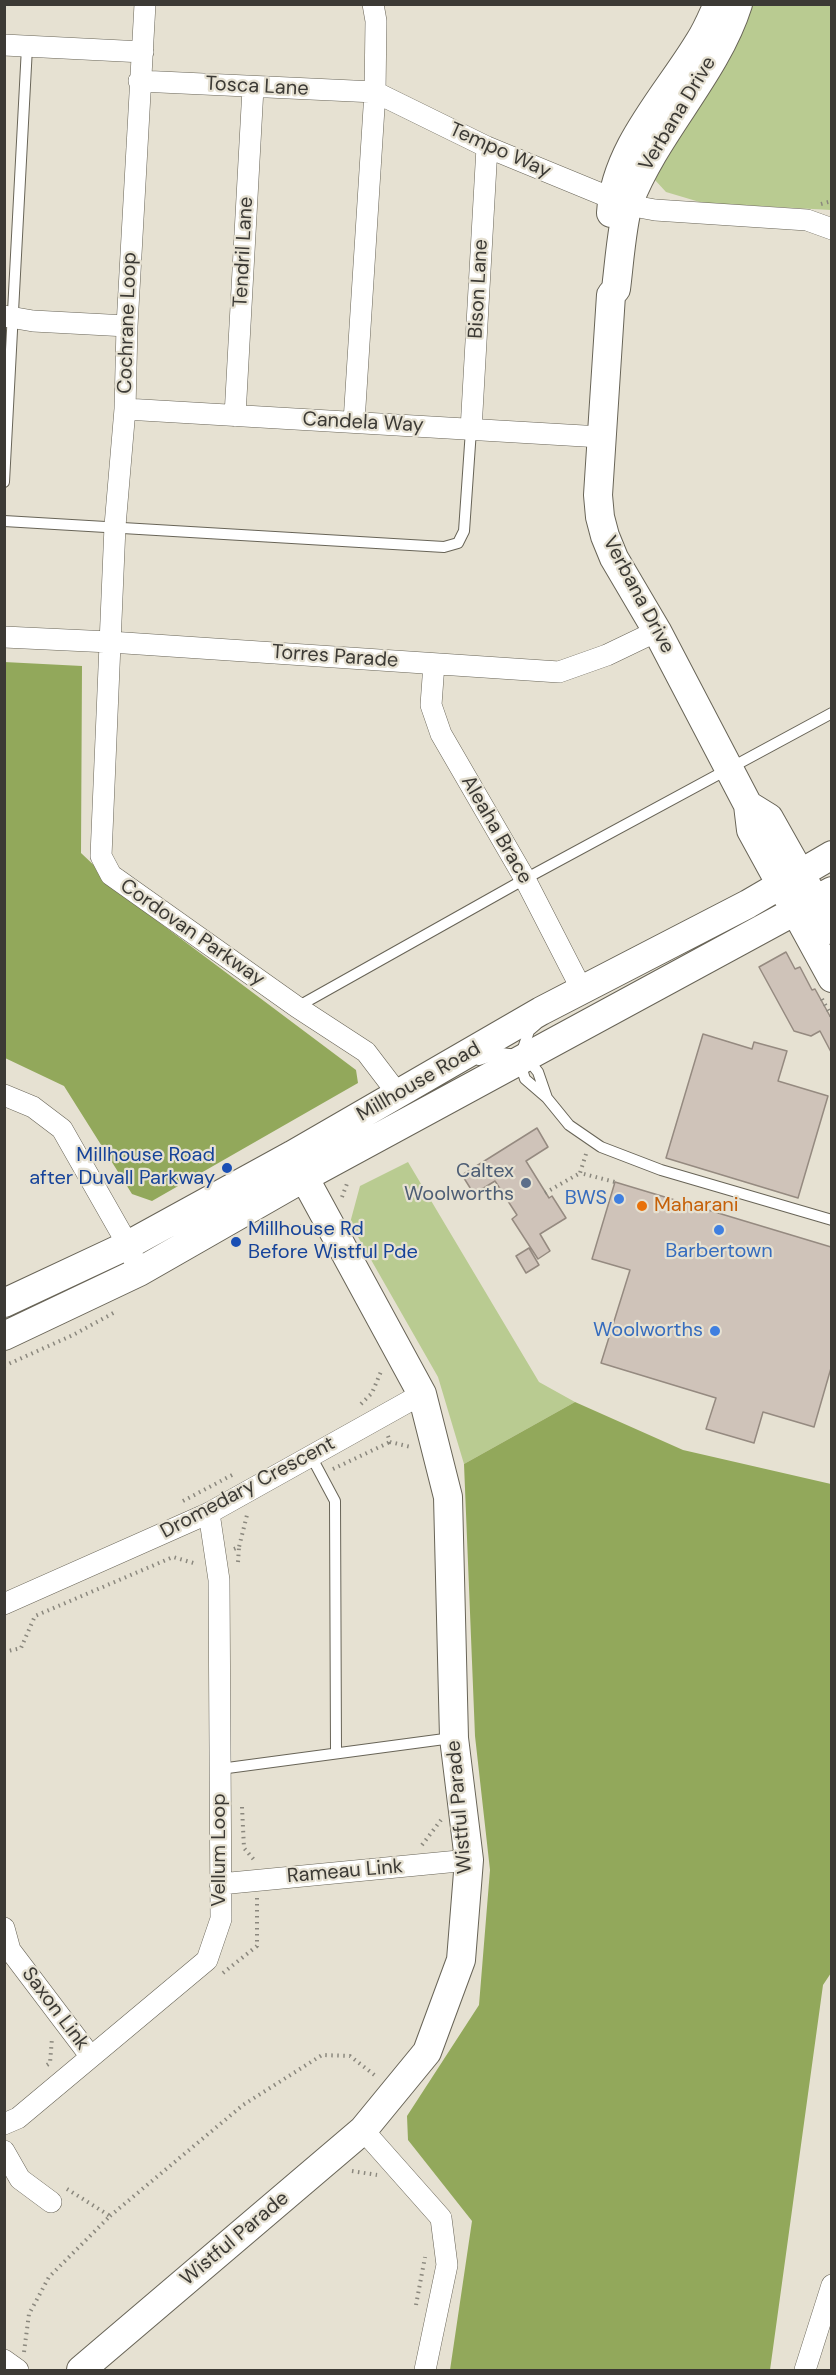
<!DOCTYPE html>
<style>
body{margin:0}
#map{position:relative;width:836px;height:2375px;overflow:hidden;background:#e6e1d2;font-family:"DM Sans",sans-serif}
canvas{display:block}
.frame{position:absolute;inset:0;border:6px solid #3c3a35;pointer-events:none}
</style>
<div id="map">
<canvas width="836" height="2375"></canvas>
<div class="frame"></div>
</div>
<script>
const ctx = document.querySelector('canvas').getContext('2d');
ctx.lineJoin = 'round';
function paint(path, color) {
  ctx.fillStyle = color;
  ctx.fill(path, 'evenodd');
}
function stroke(path, color, width, dash) {
  ctx.strokeStyle = color;
  ctx.lineWidth = width;
  ctx.lineCap = dash ? 'butt' : 'round';
  ctx.setLineDash(dash || []);
  ctx.stroke(path);
}
function drawText(font, color, halo, rows, align = 'center') {
  ctx.font = font + ' "DM Sans",sans-serif';
  ctx.lineWidth = 4.5;
  ctx.setLineDash([]);
  ctx.textBaseline = 'middle';
  ctx.strokeStyle = halo;
  ctx.fillStyle = color;
  for (const [text, x, y, turn = 0] of rows) {
    ctx.save();
    ctx.translate(x, y);
    ctx.rotate((+turn || 0) * Math.PI / 180);
    ctx.textAlign = isNaN(turn) ? turn : align;
    if (halo) ctx.strokeText(text, 0, 0);
    ctx.fillText(text, 0, 0);
    ctx.restore();
  }
}
paint(new Path2D(`
 M743,5h88v205l-128,-7 -37,-11 -11,-12z
 M408,1162l131,220 36,20 -111,62 -26,-87 -88,-154 10,-37z`), '#b9cb91');
paint(new Path2D(`
 M4,662l78,4 -1,187 55,52 220,165 2,13 -206,118 -20,-7 -68,-108 -59,-28z
 M575,1402l108,48 148,34v489l-8,12 -53,385h-320l22,-149 -64,-81 -1,-24 72,-111 11,-135 -15,-134 -11,-272z`), '#92a85b');
const building = new Path2D(`
 M786,952l9,17 5,-2 12,23 3,-1 16,29v34l-11,-21 -9,5 -17,-5 -35,-64z
 M703,1034l49,15 2,-7 33,9 -9,30 50,15 -30,102 -132,-40z
 M537,1128l11,19 -22,14 23,37 3,-2 14,22 -26,16 10,17 -12,8 -26,-40 5,-4 -22,-34 -21,13 -12,-19z
 M615,1182l216,65v121l-17,59 -51,-15 -9,31 -48,-14 10,-31 -115,-35 29,-93 -38,-11z
 M529,1248l10,17 -13,8 -10,-17z`);
paint(building, '#cfc3b9');
stroke(building, '#958a80', 1.5);
const lane = new Path2D(`
 M4,482l23,-435
 M4,521l440,26 14,-4 6,-12 7,-101
 M297,1007l228,-128 307,-166
 M536,1025l-7,6 -10,29 6,19 22,19 22,27 32,22 60,23 171,50
 M479,1060l22,-7 24,3 13,16 9,26
 M311,1456l24,45 1,252
 M220,1769l232,-31`);
const street = new Path2D(`
 M145,4l-18,322 -2,83 -10,117 -14,330 10,19 186,132 69,45 32,42
 M4,45l139,7
 M139,81l236,11 112,55 141,58 27,5 152,10 25,9
 M4,316l29,5 94,5
 M125,409l476,28
 M235,416l18,-328
 M354,422l21,-330 1,-71 -3,-17
 M471,430l16,-283
 M4,637l106,5 449,30 48,-17 50,-24
 M434,664l-3,41 10,29 84,145 57,111
 M4,1095l29,12 29,22 66,116 11,27
 M4,1604l205,-91 213,-119
 M220,1884l249,-24
 M4,1928l6,22 81,107
 M4,2124l14,-6 189,-158 14,-41 -2,-339 -10,-67
 M363,2130l78,88 6,47 -22,105
 M4,2151l16,28 31,23
 M4,2360l14,10
 M805,2370l27,-85`);
const secondary = new Path2D(`
 M738,4c-22,70 -82,128 -109,198 -7,20 -10,64 -13,87l-5,6 -13,200 2,22 5,19 9,22 43,73 91,174 3,25 81,148
 M611,213c4,-65 56,-118 88,-171 8,-12 13,-25 19,-38
 M748,805l21,13 63,112
 M4,1303l124,-58 164,-90 249,-144 207,-107 84,-49
 M4,1336l135,-64 166,-95 527,-286
 M81,2370l282,-240 64,-78 34,-92 8,-100 -15,-122 -6,-241 -26,-103 -130,-239`);
stroke(lane, '#686457', 12);
stroke(street, '#686457', 22);
stroke(secondary, '#686457', 30);
stroke(new Path2D(`
 M821,204l11,-3
 M822,999l10,18
 M586,1154l-6,19 35,9
 M545,1193l35,-20
 M342,1197l6,-16
 M270,1226h34
 M4,1366l69,-31 44,-24
 M361,1404l11,-11 10,-24
 M388,1436l2,6 21,5
 M333,1469l57,-27
 M183,1501l51,-27
 M234,1549l5,-2 8,-32
 M238,1562l1,-15
 M4,1652l17,-4 14,-32 138,-59 24,7
 M242,1807l2,41 11,13
 M422,1845l19,-25
 M223,1973l34,-27v-48
 M47,2065l3,-2 2,-25
 M352,2171l25,4
 M110,2216l133,-111 79,-50 28,1 27,21
 M416,2305l9,-48
 M24,2352l5,-38 20,-37 61,-61 -43,-27`), '#8b887e', 4, [1.5, 4.5]);
stroke(lane, '#fff', 10);
stroke(street, '#fff', 21);
stroke(secondary, '#fff', 28);
for (const [x, y, r, color] of [
 [227,1168,6,"#1a4fb4"],
 [526,1183,6,"#5c6f8a"],
 [619,1199,6,"#3f7fe0"],
 [642,1206,6,"#e8710a"],
 [719,1230,6,"#3f7fe0"],
 [236,1242,6,"#1a4fb4"],
 [715,1331,6,"#3f7fe0"]
]) {
  const dot = new Path2D();
  dot.arc(x, y, r, 0, 2 * Math.PI);
  ctx.fillStyle = color;
  ctx.fill(dot);
  stroke(dot, '#e6e1d2', 2);
}
drawText('20px', '#3c3a35', '#e6e1d2', [
 ["Tosca Lane",257,87,3],
 ["Verbana Drive",678,114,-59],
 ["Tempo Way",500,151,24],
 ["Tendril Lane",244,252,-87],
 ["Bison Lane",479,289,-87],
 ["Cochrane Loop",128,323,-88],
 ["Candela Way",363,423,3],
 ["Verbana Drive",638,595,62],
 ["Torres Parade",335,657,4],
 ["Aleaha Brace",496,830,60],
 ["Cordovan Parkway",192,933,35],
 ["Millhouse Road",419,1082,-30],
 ["Dromedary Crescent",248,1488,-28],
 ["Wistful Parade",460,1807,-95],
 ["Vellum Loop",220,1850,-90],
 ["Rameau Link",345,1872,-5],
 ["Saxon Link",55,2009,53],
 ["Wistful Parade",235,2239,-40]
]);
drawText('20px', '#164399', '#e6e1d2', [
 ["Millhouse Road",215,1156],
 ["after Duvall Parkway",215,1179],
 ["Millhouse Rd",248,1230,"left"],
 ["Before Wistful Pde",248,1253,"left"]
], 'right');
drawText('20px', '#4e5e75', '#e6e1d2', [
 ["Caltex",514,1172],
 ["Woolworths",514,1195]
], 'right');
drawText('20px', '#366cbe', '#e6e1d2', [
 ["BWS",607,1199],
 ["Barbertown",719,1252,"center"],
 ["Woolworths",703,1331]
], 'right');
drawText('20px', '#c56008', '#e6e1d2', [
 ["Maharani",654,1206]
], 'left');
</script>
